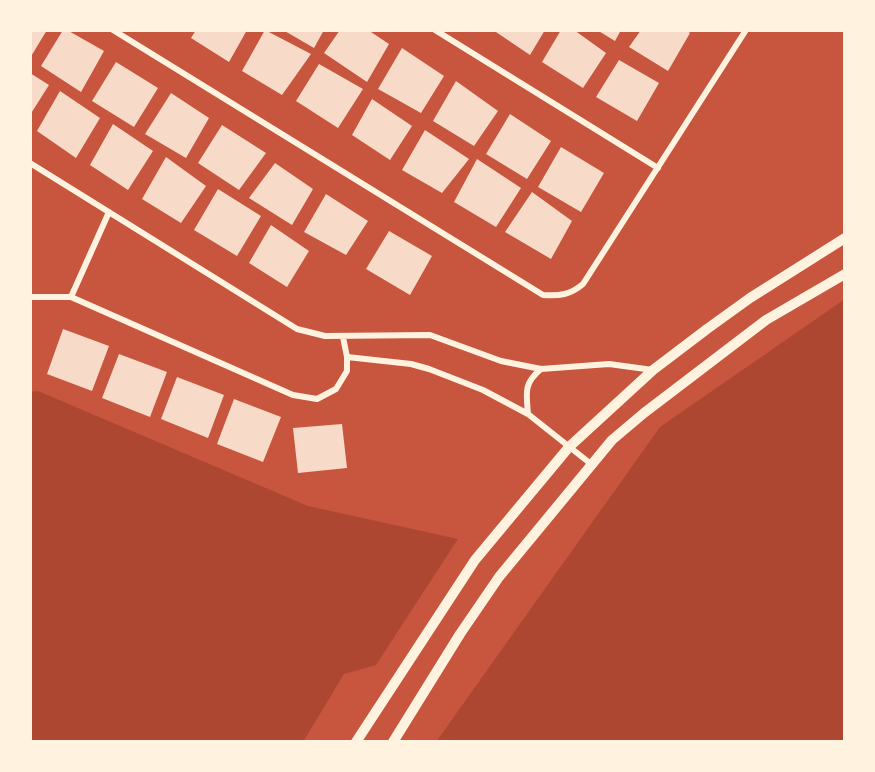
<!DOCTYPE html>
<style>
body{margin:0}
#map{position:relative;width:875px;height:772px;overflow:hidden;background:#c8553d;font-family:Mulish,sans-serif}
canvas{display:block}
.frame{position:absolute;inset:0;border:32px solid #fff3e0;pointer-events:none}
</style>
<div id="map">
<canvas width="875" height="772"></canvas>
<div class="frame"></div>
</div>
<script>
const ctx = document.querySelector('canvas').getContext('2d');
ctx.lineJoin = 'round';
function paint(path, color) {
  ctx.fillStyle = color;
  ctx.fill(path, 'evenodd');
}
function stroke(path, color, width, dash) {
  ctx.strokeStyle = color;
  ctx.lineWidth = width;
  ctx.lineCap = dash ? 'butt' : 'round';
  ctx.setLineDash(dash || []);
  ctx.stroke(path);
}
paint(new Path2D(`
 M845,299v443h-409l224,-315z
 M38,391l270,115 150,33 -82,126 -32,9 -41,68h-273v-350z`), '#ae4732');
paint(new Path2D(`
 M30,30h17l-17,28z
 M63,30h4l37,21 -23,41 -40,-26z
 M196,30h51l-18,32 -38,-24z
 M265,30l46,24 -29,41 -40,-24z
 M283,30h41l-10,18z
 M340,30h28l21,14 -22,38 -43,-29z
 M493,30h52l-15,25z
 M561,30h13l32,23 -23,35 -41,-26z
 M597,30h24l-6,11z
 M641,30h45l4,3 -22,38 -39,-24z
 M402,48l42,28 -23,37 -43,-24z
 M619,60l40,23 -22,38 -41,-24z
 M116,62l42,26 -24,39 -42,-26z
 M319,64l44,25 -25,39 -42,-27z
 M30,73l19,12 -19,30z
 M456,81l42,30 -24,35 -41,-25z
 M60,91l40,27 -24,40 -39,-27z
 M171,93l38,25 -23,40 -41,-24z
 M372,99l40,27 -22,34 -38,-25z
 M510,114l41,27 -24,38 -41,-25z
 M113,124l40,27 -25,39 -38,-25z
 M222,125l44,28 -27,37 -41,-27z
 M425,130l44,29 -27,34 -40,-23z
 M561,147l43,26 -23,39 -43,-25z
 M166,157l40,29 -25,37 -39,-24z
 M477,159l44,29 -25,39 -42,-25z
 M275,163l38,26 -21,36 -43,-27z
 M218,189l43,27 -24,40 -43,-26z
 M532,192l40,29 -21,38 -46,-27z
 M326,194l42,27 -22,34 -42,-23z
 M271,225l38,26 -22,36 -38,-24z
 M389,231l43,25 -22,39 -44,-26z
 M63,329l46,17 -17,45 -45,-17z
 M119,354l48,18 -17,45 -48,-19z
 M177,377l47,18 -16,43 -47,-19z
 M234,399l47,18 -18,45 -46,-18z
 M342,424l5,44 -49,5 -5,-45z`), '#f7dbc8');
stroke(new Path2D(`
 M113,30l430,265c17,1 27,0 40,-11l163,-254
 M435,30l223,138
 M30,163l267,166 28,7 105,-1 71,26 40,8 68,-5 44,6
 M30,297h41l222,98 24,4 19,-10 11,-18v-14l-4,-20
 M71,297l38,-85
 M347,357l64,7 18,5 54,21 45,24 63,50
 M528,414c-2,-22 -4,-31 13,-45`), '#fff3e0', 6);
stroke(new Path2D(`
 M356,742l119,-182 94,-113 84,-77 54,-41 43,-31 95,-60
 M393,742l67,-108 39,-57 113,-137 32,-27 122,-93 79,-46`), '#fff3e0', 10);
</script>
